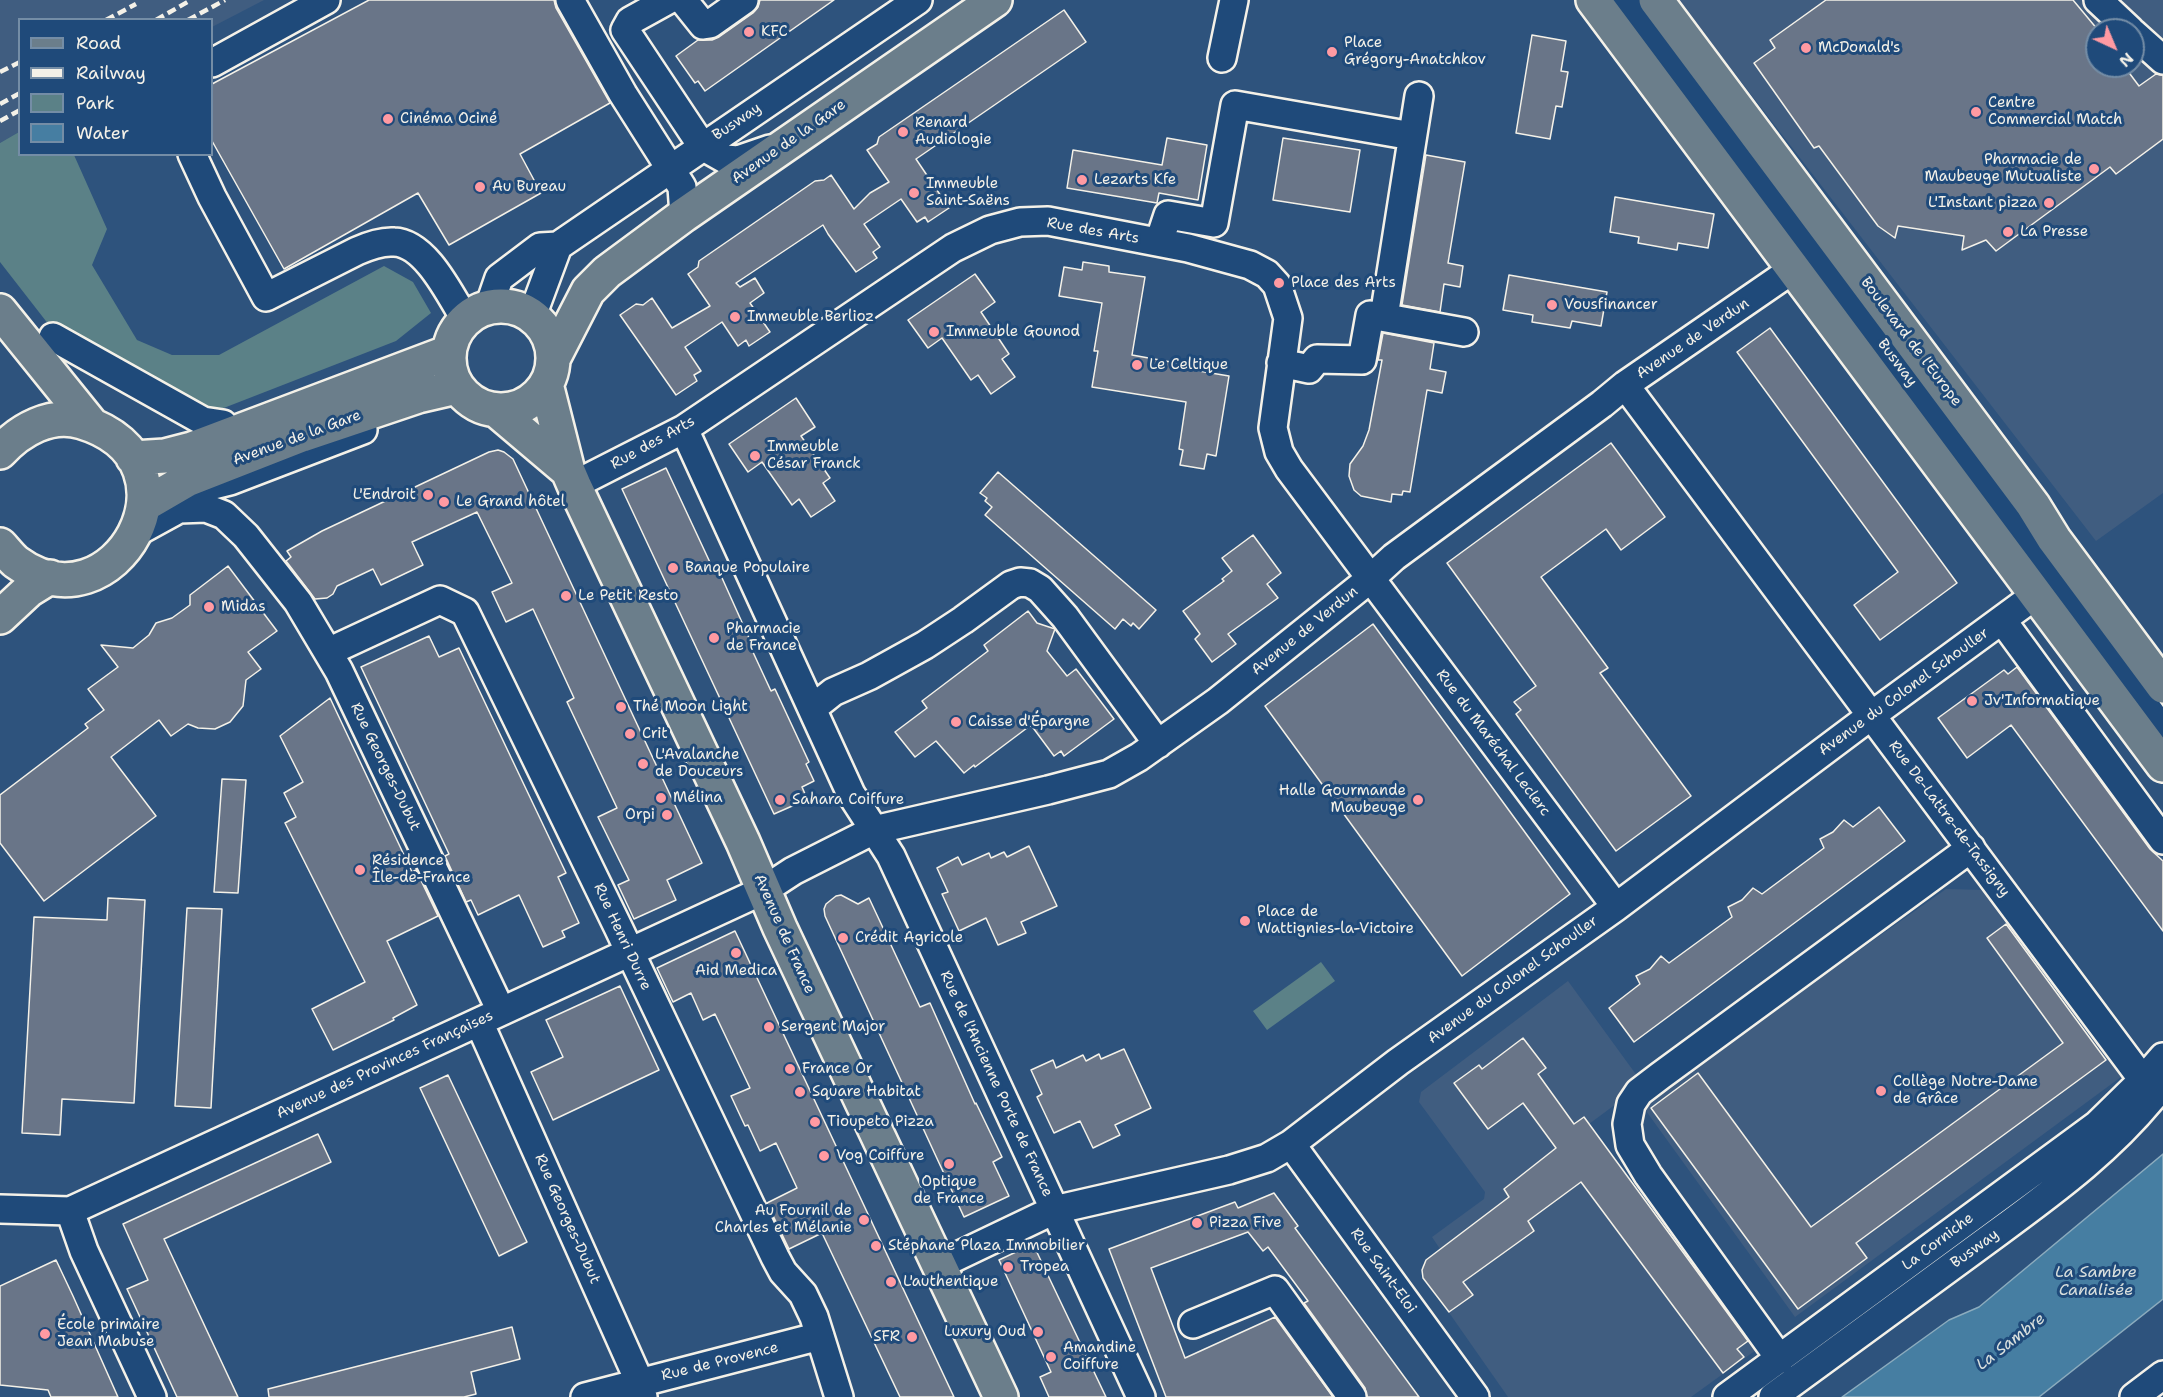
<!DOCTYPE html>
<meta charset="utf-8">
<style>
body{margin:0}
#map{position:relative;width:2163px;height:1397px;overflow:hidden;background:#2e537d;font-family:"Shantell Sans",sans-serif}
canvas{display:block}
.legend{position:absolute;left:18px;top:18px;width:195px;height:138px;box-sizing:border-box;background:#1f4a7a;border:2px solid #748da6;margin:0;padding:8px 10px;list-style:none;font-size:18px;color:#f4f1e8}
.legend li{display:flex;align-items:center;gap:12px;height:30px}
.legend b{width:30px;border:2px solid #748da6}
.north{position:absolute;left:2085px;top:18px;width:60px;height:60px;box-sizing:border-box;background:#1f4a7a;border:2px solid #748da6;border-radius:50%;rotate:136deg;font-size:16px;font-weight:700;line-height:24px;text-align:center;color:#f4f1e8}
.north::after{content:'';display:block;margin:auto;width:21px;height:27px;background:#ff9aa2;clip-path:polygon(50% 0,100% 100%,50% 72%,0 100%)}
</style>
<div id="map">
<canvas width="2163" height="1397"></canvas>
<ul class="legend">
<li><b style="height:8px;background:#6b7e8b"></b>Road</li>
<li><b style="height:8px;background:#f4f1e8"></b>Railway</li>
<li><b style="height:16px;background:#5b8187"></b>Park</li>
<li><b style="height:16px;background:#467ea2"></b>Water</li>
</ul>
<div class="north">N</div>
</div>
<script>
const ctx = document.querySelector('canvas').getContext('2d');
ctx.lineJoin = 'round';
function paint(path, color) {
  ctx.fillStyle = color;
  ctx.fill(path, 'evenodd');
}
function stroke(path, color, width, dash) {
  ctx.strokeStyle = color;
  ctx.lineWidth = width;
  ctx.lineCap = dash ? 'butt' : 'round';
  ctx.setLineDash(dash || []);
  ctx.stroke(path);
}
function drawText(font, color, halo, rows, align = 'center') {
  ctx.font = font + ' "Shantell Sans",sans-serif';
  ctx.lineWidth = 6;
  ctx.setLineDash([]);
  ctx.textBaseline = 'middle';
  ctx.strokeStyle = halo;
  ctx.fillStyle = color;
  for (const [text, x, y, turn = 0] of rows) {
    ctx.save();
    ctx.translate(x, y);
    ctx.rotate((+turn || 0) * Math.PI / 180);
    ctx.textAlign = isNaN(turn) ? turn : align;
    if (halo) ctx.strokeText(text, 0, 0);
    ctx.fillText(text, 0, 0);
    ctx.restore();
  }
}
paint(new Path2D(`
 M0,0h264l-52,27v-7h-192l-1,112 -19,11z
 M1678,0h485v493l-67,48zM2097,30h36v36h-36z
 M1946,889l39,1 136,187 -326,240 -154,-213z
 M1568,981l75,103 -54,40 167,226 -65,47h-183l-86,-123v-8l4,-6 14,-11 -8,-12 52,-38 1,-7 -66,-90 2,-10z`), '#405d80');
paint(new Path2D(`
 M19,132l1,22 54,1 33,74 -15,36 45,75 35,15h47l165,-89 29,16 18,31 -35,28 -180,70 -167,-86 -49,-63v-119z
 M1321,962l14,19 -68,49 -14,-19z`), '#5b8187');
const water = new Path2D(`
 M2163,1154v145l-124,98h-197l107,-77 30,-13z`);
paint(water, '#467ea2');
stroke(water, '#8cacbe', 1.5);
const building = new Path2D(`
 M369,0h185l2,8 54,95 -90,51 21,39 -92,52 -31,-52 -134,76 -72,-128v-57z
 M760,0h74l-129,91 -7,-10 -3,2 -19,-27 22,-16h14l7,-3 34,-24 5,-6z
 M1826,0h247l25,30 -1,36h27l15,20 17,-12 7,1v64l-47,35 -6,-7 -114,84 -10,-11 -24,10 2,-14 -66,-10 -3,12 -17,-12 -59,-80 -5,2 -60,-85 21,-15 -5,-8z
 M1064,10l22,32 -170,117 33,49 -21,14 -3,-5 -8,5 -16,-23 -37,25 16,23 -7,5 4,6 -21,14 -28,-38 -5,-9 -87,58 4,4 15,-9 9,15 -14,10 20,29 -21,14 -3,-6 -8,6 -16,-24 -37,25 16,24 -7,4 3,6 -21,14 -56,-80 16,-11 7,1 9,-7 20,30 38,-22 -22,-32 10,-7 1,-6 116,-80 9,-1 7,-5 23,34 16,-16 19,-11 -22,-32 10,-6 2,-7z
 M1532,35l34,6 -5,30 7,1 -6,35 -6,-1 -6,33 -34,-6z
 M1167,138l40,7 -9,55 -39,-7 -2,10 -90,-15 6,-38 89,15z
 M1283,138l77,12 -10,62 -77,-12z
 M1426,155l39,7 -17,101 15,3 -3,21 -16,-3 -4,28 -38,-7z
 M1615,197l99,17 -6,34 -30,-5 -1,7 -39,-7 1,-6 -29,-5z
 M1083,262l26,4v6l36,5 -13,78 61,11v4l36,6 -13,80 -9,-2 -3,15 -24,-4 3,-15 -4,-1 7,-47 -94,-15 6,-36h-4l8,-48 -43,-7 5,-29 18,3z
 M975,274l20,28 -14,10 28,42 -7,5 13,18 -24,17 -13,-19 -7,5 -29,-42 -14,10 -20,-28z
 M1509,275l98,17 -6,34 -29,-5 -2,7 -38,-6 1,-7 -30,-5z
 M1770,328l187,255 -77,57 -26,-35 44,-33 -161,-220z
 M1383,333l51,10 -4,26 16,3 -4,21 -15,-3 -17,102 -7,-1 -1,4 -10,-1 -1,8 -30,-6 -7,-6 -5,-14 1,-12 13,-18 6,-16 13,-70h-4z
 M796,398l19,29 -14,9 29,42 -7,5 12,18 -24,16 -12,-18 -7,6 -30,-43 -14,10 -19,-28z
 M1611,443l54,74 -44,33 -15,-21 -65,48 67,91 -8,5 91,123 -75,55 -100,-137 5,-4 -7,-8 22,-16 -89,-123z
 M498,450l6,2 9,7 189,404 -35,17 9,20 -42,19 -16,-34 11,-5 -31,-63 19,-9 -50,-106 7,-4 -41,-89 -27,13 -14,-30 20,-9 -35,-71 -65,30 11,23 -42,20 -8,-16 -36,17 -4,8 -6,4 -12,1 -29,-38 5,-4 -4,-6 35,-20 167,-79z
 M666,468l48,103 4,-2 36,80 -2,1 19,41 4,-2 34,73 -3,2 8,17 -12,6 3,7 -9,4 3,5 -25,11 -152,-325z
 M998,472l158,138 -17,19 -6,-6 -2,3 -8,-7 -8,10 -130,-114 7,-8 -7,-6 2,-3 -7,-5z
 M1253,535l28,38 -14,11 11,14 -50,36 8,10 -24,18 -17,-23 5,-5 -17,-23 41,-30 -2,-2 10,-8 -10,-13z
 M228,566l49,65 -29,21 13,17 -15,11 -3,26 -13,16 -15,7 -17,-1 -10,-4 -17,12 -12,-16 -48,37 45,59 -112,85 -44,-58v-48l88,-67 -3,-4 19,-14 -16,-21 30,-22 -17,-22 32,3 16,-13 7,-12 16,-5 18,-13v-10z
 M1028,611l9,12 18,6 -8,22 20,25 9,-7 38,50 -50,37 -3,-5 -7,5 -23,-31 -56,42 -1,-2 -10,8 -28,-32 -21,16 -20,-25 32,-24 -5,-7 66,-50 -4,-6z
 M1373,624l197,270 -108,82 -197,-270z
 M429,636l10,21 20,-9 107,225 -8,4 21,46 -17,8 3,6 -22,10 -24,-52 -41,20 -7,-15 -5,2 -21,-46 4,-2 -88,-187z
 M2017,667l133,182 13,12v70l-152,-206 -44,33 -29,-40 66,-48 4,4z
 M330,698l82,174 4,-2 22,46 -51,25 30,64 -24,13 1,2 -61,30 -21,-41 53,-27 -80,-159 11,-6 -12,-24 19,-11 -23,-46z
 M222,779l24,1 -8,113 -24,-1z
 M1879,807l26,34 -271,201 -25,-34 31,-24 -4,-8 14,-7 11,-13 8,7 63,-46 -4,-10 14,-7 11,-12 9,6 62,-46 -4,-9 13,-7 11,-12 9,7z
 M1029,846l28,60 -36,16 5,11 -28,12 -12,-27 -27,13 -17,-37 6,-2 -11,-24 21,-11 4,8 27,-12 2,5 13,-6 3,5z
 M841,895l17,9 11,-6 51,109 10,-4 45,101 1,-1 26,54 -9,5 16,34 -45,21 -139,-301 -1,-7 2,-5 10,-8z
 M108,898l37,2 -11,203 -72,-4 -2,36 -38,-2 12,-216 73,3z
 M187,908l35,1 -11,199 -36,-2z
 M2006,924l100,136 -250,183 11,15 -69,51 -147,-201 47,-35 113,154 252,-184 -76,-105z
 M735,931l219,466h-54l-78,-164 -33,16 -22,-46 30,-15 -21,-45 -16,8 -12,-26 -3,1 -14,-30 19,-8 -35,-74 -12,6 -12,-27 -18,9 -16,-34z
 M620,986l39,84 -106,50 -22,-48 32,-15 -17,-37z
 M1523,1038l23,30 -8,6 36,50 10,-7 164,224 -11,8 7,8 -21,16 -142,-191 -53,39 6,10 -71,51 10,13 -24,17 -26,-34 -1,-8 4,-10 83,-63 -5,-8 52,-41 -33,-45 -35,26 -34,-46 25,-18 3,4z
 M1124,1049l27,59 -36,17 5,10 -27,13 -13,-27 -26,12 -17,-36 5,-3 -11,-24 22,-10 3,8 27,-13 3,6 13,-7 2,5z
 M448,1075l79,167 -28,14 -79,-168z
 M318,1134l13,28 -167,77 74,158h-61l-50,-108 21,-9 -25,-56z
 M1274,1193l24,33 -3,2 124,169h-52l-2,-9 -61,-85 4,-2 -40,-54 -5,4 -15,-19 -97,36 34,90 90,-41 58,80h-167l-57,-148 126,-47 3,6z
 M1033,1244l73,153h-57l-9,-20 11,-5 -52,-112z
 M56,1260l17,36 45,101h-67l-3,-7 -48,-5v-99z
 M512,1327l8,32 -49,13 5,22 -12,3h-195l-1,-8z`);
paint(building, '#697588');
stroke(building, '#f4f1e8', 1.5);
const minor = new Path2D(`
 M570,0l53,94 59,93 2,28
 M668,0l-38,21 -5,9 77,116 23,13 13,1 32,-11
 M683,0l20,25 7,-1 34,-24
 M1626,0l208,281 79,103 250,346
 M2098,0l32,30
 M2133,33l30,27
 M1222,58l12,-58
 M212,63l114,-63
 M192,154l20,43 54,100 91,-46c11,-5 24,-10 37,-9 32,1 56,53 71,77
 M1159,242l9,-27 46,8 21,-118 177,31
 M489,307l10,-29 41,-31 18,-1 360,-246
 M532,316l26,-70
 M1384,317l35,-221
 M53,337l150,84 20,3
 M1281,363l28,6 8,-10 45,1 8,-45 94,17
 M1625,385l518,695
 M684,429l167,365 40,62 250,541
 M574,485l110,-56 269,-181 37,-18 30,-8 28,-1 140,27 62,17 17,9 10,11 11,33 -15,110 6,24 10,17 327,438
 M190,491l40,-10 133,-51
 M137,532l42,-23 27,-1 18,7 22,21 52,66 41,69 162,340
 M2002,620l161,220
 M328,652l112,-52 25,12 153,315 157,330 8,15 20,22 11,23 25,80
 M813,708l20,-16 36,-16 56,-31 38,-25 48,-35 9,-3 10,1 10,6 25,28 93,127
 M479,1022l161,361 3,14
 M1291,1144l184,253
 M0,1209l70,2 694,-321 29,-19 81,-41 174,-40 61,-16 30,-17 79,-56 152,-122 24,-22 208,-153 23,-19 170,-117
 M70,1211l14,40 68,146
 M939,1265l115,-55 175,-40 38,-12 24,-14 107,-82 218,-155 256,-192 165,-121
 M1193,1324l82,-34 77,107
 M1780,1359l-132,-184 -18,-30 -3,-21 4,-20 8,-12 21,-16 311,-228
 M585,1397l235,-61
 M1727,1397l370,-272 46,-45 20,-23
 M1773,1397c66,-48 132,-97 198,-145 69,-51 140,-99 192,-168
 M2134,1397l29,-22`);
const major = new Path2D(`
 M1593,0l570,765
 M1656,0l377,505 21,34 109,147
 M449 358a52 52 0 1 1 104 0a52 52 0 1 1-104 0Z
 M0,311l92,114
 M553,359l35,-68 19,-19 77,-57 311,-215
 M546,384l22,87 6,14 169,357 37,86 221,469
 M496,410l72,61
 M0,452c20,-22 51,-40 82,-30 129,39 32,213 -66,140 -6,-5 -11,-12 -16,-17
 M133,458l32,-2 27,-7 257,-97
 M144,505l43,-25 115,-45 116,-39 39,-9
 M0,617l29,-27 21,-13`);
stroke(minor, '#f4f1e8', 32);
stroke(major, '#f4f1e8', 38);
stroke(minor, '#1f4a7a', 27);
stroke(major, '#6b7e8b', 33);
stroke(new Path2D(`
 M106,20l30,-16
 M156,20l35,-20
 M188,20l37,-20
 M0,72l20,-10
 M0,104l20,-11
 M0,121l20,-11`), '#f4f1e8', 4.5, [9, 4.5]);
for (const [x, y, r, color] of [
 [749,32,6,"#ff9aa2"],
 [1806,48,6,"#ff9aa2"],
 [1332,52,6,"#ff9aa2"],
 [1976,112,6,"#ff9aa2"],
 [388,119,6,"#ff9aa2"],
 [903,132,6,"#ff9aa2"],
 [2094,169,6,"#ff9aa2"],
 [1082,180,6,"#ff9aa2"],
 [480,187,6,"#ff9aa2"],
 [914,193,6,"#ff9aa2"],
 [2049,203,6,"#ff9aa2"],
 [2008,232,6,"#ff9aa2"],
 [1279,283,6,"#ff9aa2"],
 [1552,305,6,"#ff9aa2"],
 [735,317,6,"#ff9aa2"],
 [934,332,6,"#ff9aa2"],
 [1137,365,6,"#ff9aa2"],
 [755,456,6,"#ff9aa2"],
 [428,495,6,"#ff9aa2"],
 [444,502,6,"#ff9aa2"],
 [673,568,6,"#ff9aa2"],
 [566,596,6,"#ff9aa2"],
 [209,607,6,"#ff9aa2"],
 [714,638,6,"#ff9aa2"],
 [1972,701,6,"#ff9aa2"],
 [621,707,6,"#ff9aa2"],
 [956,722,6,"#ff9aa2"],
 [630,734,6,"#ff9aa2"],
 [643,764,6,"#ff9aa2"],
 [661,798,6,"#ff9aa2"],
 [780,800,6,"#ff9aa2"],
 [1418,800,6,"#ff9aa2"],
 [667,815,6,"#ff9aa2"],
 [360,870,6,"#ff9aa2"],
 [1245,921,6,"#ff9aa2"],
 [843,938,6,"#ff9aa2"],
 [736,953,6,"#ff9aa2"],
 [769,1027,6,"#ff9aa2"],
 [790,1069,6,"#ff9aa2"],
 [1881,1091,6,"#ff9aa2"],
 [800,1092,6,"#ff9aa2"],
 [815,1122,6,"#ff9aa2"],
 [824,1156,6,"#ff9aa2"],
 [949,1164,6,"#ff9aa2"],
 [864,1220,6,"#ff9aa2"],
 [1197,1223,6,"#ff9aa2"],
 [876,1246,6,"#ff9aa2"],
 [1008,1267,6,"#ff9aa2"],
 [891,1282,6,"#ff9aa2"],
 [1038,1332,6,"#ff9aa2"],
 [45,1334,6,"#ff9aa2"],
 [912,1337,6,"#ff9aa2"],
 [1051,1357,6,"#ff9aa2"]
]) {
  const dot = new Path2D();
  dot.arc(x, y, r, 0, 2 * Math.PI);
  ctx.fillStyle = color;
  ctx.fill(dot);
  stroke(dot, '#1f4a7a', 2);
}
drawText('15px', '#f4f1e8', '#1f4a7a', [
 ["KFC",761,32],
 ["Place",1344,43],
 ["Grégory-Anatchkov",1344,60],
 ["McDonald's",1818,48],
 ["Centre",1988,103],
 ["Commercial Match",1988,120],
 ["Cinéma Ociné",400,119],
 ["Renard",915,123],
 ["Audiologie",915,140],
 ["Pharmacie de",2082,160,"right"],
 ["Maubeuge Mutualiste",2082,177,"right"],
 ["Lezarts Kfe",1094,180],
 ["Immeuble",926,184],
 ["Saint-Saëns",926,201],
 ["Au Bureau",492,187],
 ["L'Instant pizza",2037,203,"right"],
 ["La Presse",2020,232],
 ["Place des Arts",1291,283],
 ["Vousfinancer",1564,305],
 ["Immeuble Berlioz",747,317],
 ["Immeuble Gounod",946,332],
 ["Le Celtique",1149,365],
 ["Immeuble",767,447],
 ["César Franck",767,464],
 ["L'Endroit",416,495,"right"],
 ["Le Grand hôtel",456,502],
 ["Banque Populaire",685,568],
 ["Le Petit Resto",578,596],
 ["Midas",221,607],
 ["Pharmacie",726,629],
 ["de France",726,646],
 ["Jv'Informatique",1984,701],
 ["Thé Moon Light",633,707],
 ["Caisse d'Épargne",968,722],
 ["Crit",642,734],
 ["L'Avalanche",655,755],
 ["de Douceurs",655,772],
 ["Halle Gourmande",1406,791,"right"],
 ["Maubeuge",1406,808,"right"],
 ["Mélina",673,798],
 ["Sahara Coiffure",792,800],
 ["Orpi",655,815,"right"],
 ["Résidence",372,861],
 ["Île-de-France",372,878],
 ["Place de",1257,912],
 ["Wattignies-la-Victoire",1257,929],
 ["Crédit Agricole",855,938],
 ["Aid Medica",736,971,"center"],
 ["Sergent Major",781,1027],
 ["France Or",802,1069],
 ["Collège Notre-Dame",1893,1082],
 ["de Grâce",1893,1099],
 ["Square Habitat",812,1092],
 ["Tioupeto Pizza",827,1122],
 ["Vog Coiffure",836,1156],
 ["Optique",949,1182,"center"],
 ["de France",949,1199,"center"],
 ["Au Fournil de",852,1211,"right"],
 ["Charles et Mélanie",852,1228,"right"],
 ["Pizza Five",1209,1223],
 ["Stéphane Plaza Immobilier",888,1246],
 ["Tropea",1020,1267],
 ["L'authentique",903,1282],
 ["École primaire",57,1325],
 ["Jean Mabuse",57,1342],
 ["Luxury Oud",1026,1332,"right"],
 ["SFR",900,1337,"right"],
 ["Amandine",1063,1348],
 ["Coiffure",1063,1365]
], 'left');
drawText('15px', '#f4f1e8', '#1f4a7a', [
 ["Busway",737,122,-34],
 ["Avenue de la Gare",789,142,-35],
 ["Rue des Arts",1093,231,10],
 ["Avenue de Verdun",1693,339,-34],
 ["Boulevard de l'Europe",1911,342,53],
 ["Busway",1897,363,53],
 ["Avenue de la Gare",297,438,-20],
 ["Rue des Arts",653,443,-29],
 ["Avenue de Verdun",1305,631,-39],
 ["Avenue du Colonel Schouller",1904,692,-36],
 ["Rue du Maréchal Leclerc",1493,743,53],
 ["Rue Georges-Dubut",385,767,64],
 ["Rue De-Lattre-de-Tassigny",1949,819,53],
 ["Avenue de France",784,934,66],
 ["Rue Henri Durre",622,937,65],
 ["Avenue du Colonel Schouller",1513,980,-36],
 ["Avenue des Provinces Françaises",385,1065,-25],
 ["Rue de l'Ancienne Porte de France",996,1084,65],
 ["Rue Georges-Dubut",567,1219,66],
 ["La Corniche",1938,1242,-37],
 ["Busway",1975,1249,-36],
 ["Rue Saint-Eloi",1383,1271,54],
 ["Rue de Provence",720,1362,-14]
]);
drawText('italic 16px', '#dae0de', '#1f4a7a', [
 ["La Sambre",2096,1273],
 ["Canalisée",2096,1291],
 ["La Sambre",2011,1342,-38]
]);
</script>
